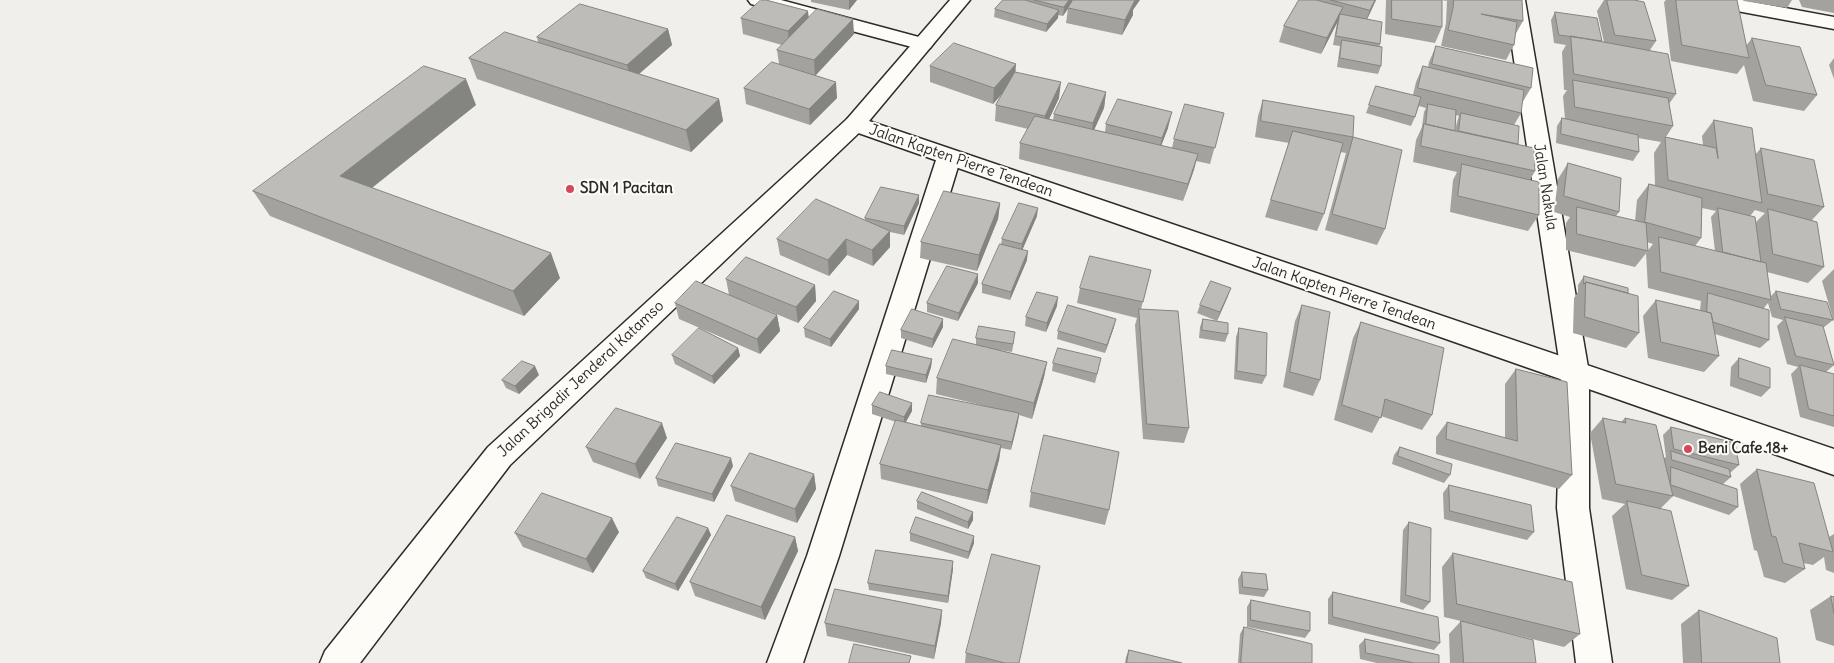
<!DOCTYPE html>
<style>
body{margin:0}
canvas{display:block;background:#f0efeb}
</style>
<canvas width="1834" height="663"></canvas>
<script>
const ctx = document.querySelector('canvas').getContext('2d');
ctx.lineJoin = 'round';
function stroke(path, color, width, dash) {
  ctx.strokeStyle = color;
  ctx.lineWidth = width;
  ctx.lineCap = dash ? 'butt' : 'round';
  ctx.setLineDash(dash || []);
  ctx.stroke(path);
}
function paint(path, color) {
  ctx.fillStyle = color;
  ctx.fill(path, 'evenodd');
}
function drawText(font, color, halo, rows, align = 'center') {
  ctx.font = font + ' Delius,sans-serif';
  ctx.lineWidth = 4;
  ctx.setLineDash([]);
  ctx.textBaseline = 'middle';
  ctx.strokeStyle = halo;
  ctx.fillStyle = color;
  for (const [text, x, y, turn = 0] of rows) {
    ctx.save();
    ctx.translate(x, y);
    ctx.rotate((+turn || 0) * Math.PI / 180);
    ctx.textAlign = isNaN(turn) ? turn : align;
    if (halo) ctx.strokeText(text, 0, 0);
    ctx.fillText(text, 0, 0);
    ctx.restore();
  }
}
const minor = new Path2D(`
 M748,0h33l149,40 3,4 -3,4 -7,2 -172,-46z
 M1505,0h20l64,373v135l23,155h-36l-19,-155 4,-135z
 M1700,0h42l92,17v12l-124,-23 -7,-2z
 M855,117l8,2 3,5 -3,5 -353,336 -150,198h-40l5,-12 163,-204 359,-328z
 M949,150l8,2 4,5 -122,399 -36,107h-36l40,-107 130,-399 4,-5z`);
const major = new Path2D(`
 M950,0h20l-101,121 965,328v26l-987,-346 -3,-5 3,-5z`);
stroke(minor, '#2b2b2b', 3);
stroke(major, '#2b2b2b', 3);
paint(minor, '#fdfcf7');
paint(major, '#fdfcf7');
paint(new Path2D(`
 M811,0h46l-8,10 -38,-8z
 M1003,0h69v1l61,9v5l-11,20 -56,-12 2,-15 -5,8 -5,-1v3l-12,14 -52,-15 1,-8z
 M1299,0h77l-9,19 13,25 -1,3 2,19 -3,8 -41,-7 3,-21 -7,-1 4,-22 -16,31 -42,-12 5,-16z
 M1386,0h61l-1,1 -4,-1v27l-7,16 -50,-9z
 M1447,0h75l1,21 -8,14 -1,10 -8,15 -65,-14 5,-23z
 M1604,0h30l22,41 -6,9 26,44 -7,10 4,22 -7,11 37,8 -1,-9 12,-16 41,35 6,-7 63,59 -12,13 12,47 -16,16 -41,-11 4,24 5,-5 57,29 -10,8 11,37 -8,7 8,2v53l-34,-10 -9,-43 7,-7 -11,-3 -10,-38 6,-6 -11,-3 -4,-14 -5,6 6,31 -9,8 -45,-14 4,22 -15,16 -56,-14 -5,-42 13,-16 44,10 1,-9 -53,-13 -2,-35 7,-9 -6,-2 1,9 -13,16 -69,-17v-27l4,-6 -16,-5 4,-33 10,-16 51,49 -3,4 19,5 2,-21 12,-16 6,1 -1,-32 7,-11 -23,-4 1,14 -6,9 -77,-18 1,-17 5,-8 3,1 -2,-23 4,-6h-3l-2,-38 4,-7 -12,-2 -3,-23 4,-8 47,30h2l-7,-31zM1702,208l14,3 -5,6 4,34 -20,-5 6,-8zM1755,210l10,3 -10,10 -5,-7z
 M1666,0h71l9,46 6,-8 65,57 -13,16 -51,-10 -9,-36 -7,9 -66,-13 -7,-59z
 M1744,0h48l-5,8 -43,-7z
 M1799,0h35v13l-32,-6z
 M741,18h68l45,16 -39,42 22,22 -27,27 -64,-21 -2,-16 35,-24 -2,-14 5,-5 -39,-11z
 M668,29l4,16 -33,29 80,25 4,22 -32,31 -214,-73 -8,-21 69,-16 -1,-5z
 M1436,46l95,42 -9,15 -1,10 -7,12 4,19 17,27 -5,9 9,35 -11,16 -78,-19 3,-32 4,-8 -44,-10 3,-22 6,-13 2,-15 2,-4 -7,-2 -4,11 -4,9 -45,-13 10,-27 37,9 3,-13 7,-16 5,1 1,-5zM1456,115l3,1 -2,6 -2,9z
 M1834,58v21l-5,-14z
 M930,66l86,6 43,26 -10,21 4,1 1,-6 52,-22 -2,16 -10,22 11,2 1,-8 62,4 -7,18 11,2 2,-9 50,-26 -14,51 -14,-3 -13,40 -164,-42 1,-16 8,-14 -33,-8 1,-16 7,-13 -10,12 -63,-22z
 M1263,100l90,37 32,92 -8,16 -52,-15 21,-77 -6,-1 -16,62 -7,17 -52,-14 24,-74 -34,-6 3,-21z
 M476,105l-104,83 188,90 -36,38 -254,-100 -17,-25z
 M919,195v8l-15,32 -14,-3v15l-17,19 -26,-11 -18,21 -49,-21 -3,-16 88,-19v-2z
 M1000,203l-2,16 -21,52 -57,-13 1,-16z
 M1037,216l-15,34 5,10 -17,40 -28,-7v-9l19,-40 1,-5z
 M1834,269v53l-12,-41z
 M1151,270l-10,39 48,119 -5,15 -41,-4 -8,-114 2,-7 -60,-15 3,-15z
 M1584,276l44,17 11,40 -13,15 -53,-15 1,-35 4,-6v-7z
 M726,279l89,6 1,16 -18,22 -58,-24 37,16 3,16 -20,23 -81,-35 -4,-16 54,-8z
 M978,283l-20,38 -31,-9v-9z
 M1228,296l-11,25 -20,-8 3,-8z
 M1302,305l18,75 -7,16 -30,-9 12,-66z
 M1057,306l-11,26 -21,-6 1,-9z
 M859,309l-28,38 -26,-10 -1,-9z
 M943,319v8l-11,21 -31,-10v-8z
 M1203,319l25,15 -3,8 -26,-4 1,-11z
 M1361,322l71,93 -10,15 -41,-14 -9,17 -38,-13 19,-82z
 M1114,327l-9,26 -48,-14 1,-8z
 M1239,328l27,48 -4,8 -28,-5 2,-42z
 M976,338l38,3 -2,11 -13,-2 48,12 -3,15 -12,42 -13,-4 -8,35 -10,-2 -2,12 -12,44 -106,-25 -1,-15 16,-42 -24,-8v-9l40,-2v8l-6,11 15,4v-3l64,-17 -49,-12 1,-16 39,-33z
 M738,348l2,8 -26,28 -39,-20 -3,-9z
 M1739,358l31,30 -9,9 -31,-11 1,-19z
 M932,359l-1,8 -5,16 -40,-9v-8z
 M1053,363l46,4 -4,16 -43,-12z
 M1516,369l56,106 -13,14 -123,-35v-17l11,-15 58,16v-54z
 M539,375l-20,19 -13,-6 -4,-8z
 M1603,418l18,4 4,-4 39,40 2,-1 -3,-22 8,-8 68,38 -9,8 1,4 -8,7 15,23 -9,8 -56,-19 -13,13 29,77 -17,14 -46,-11 -14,-73 13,-12 -23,-5 -12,-66z
 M667,438l-27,41 -47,-17 -7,-15z
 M1400,447l50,28 -6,8 -52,-19 2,-9z
 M733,466l-19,36 -56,-16 -2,-8z
 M1757,469l72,68 5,-3v39l-8,-3 -2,-13 -11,8 -10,-2 2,6 -20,14 -21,-6 -7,-26 -3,-1 -14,-66z
 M814,474l2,15 -19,34 -62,-22 -4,-15z
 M1449,485l85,47 -7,8 -83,-21 -1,-26z
 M1031,492l78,18 -4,15 -76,-18z
 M917,501l56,11v8l-5,9 -51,-20z
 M1409,522l21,80 -7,8 -23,-8 3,-72z
 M708,528l3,7 -33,56 -32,-13 -3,-7z
 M619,532l-26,41 -70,-26 -8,-14z
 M910,533l64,10 -6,16 -58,-18z
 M795,537l3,14 -33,69 -70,-24 -5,-14z
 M1453,553l127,81 -16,13 -68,-17 40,33h-86l-1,-29 12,-13 -17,-4 -2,-50z
 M953,569l-5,34 -79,-13 -1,-7z
 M1242,572l26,18 -4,7 -25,-3 -1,-15z
 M1333,592l107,51 -6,7 -106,-26v-25z
 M1831,596l3,1v49l-18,-6 -6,-30z
 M1251,600l59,31 -5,7 -58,-11v-20z
 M942,610l-1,13 -7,36 -107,-23 -2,-13z
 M1699,610l81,53h-97l-2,-39z
 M1244,627l68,36h-74l2,-29z
 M1365,639l74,24h-62l-17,-4 -1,-14z
 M1129,650l53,13h-57l1,-6z
 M966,653l53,10h-54z`), '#a3a29e');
paint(new Path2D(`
 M849,0h8l-8,10z
 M1069,0h3v3l-9,13 1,-9z
 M1135,0h5l-7,10v5l-11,20 3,-15z
 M1375,0h1l-12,26 6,-16z
 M1343,7l-6,16 -16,31 6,-16z
 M1059,10l-1,8 -12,14 1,-8z
 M808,11l2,16 -21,20 -1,-16z
 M853,19l1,15 -39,42 -1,-16z
 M668,29l4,16 -41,36 -4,-16z
 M1016,64l-1,15 -22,25 1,-16z
 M466,79l10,26 -121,96 -15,-25z
 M836,82l1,16 -27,27 -1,-16z
 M1061,82l-2,16 -16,34 2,-16z
 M1106,92l-2,16 -14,31 3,-16z
 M719,99l4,22 -32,31 -5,-22z
 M1172,112l-4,16 -10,26 4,-16z
 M1198,154l-4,16 -11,31 5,-17z
 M919,195v8l-15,32v-9z
 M1000,203l-2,16 -21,52 2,-16z
 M1038,208l-1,8 -16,37 1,-9z
 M890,231v16l-17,19 -1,-16z
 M846,239l1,16 -18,21 -1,-16z
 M1028,251l-1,9 -17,40 1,-8z
 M551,253l9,25 -36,38 -11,-25z
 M978,274v9l-20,38 1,-8z
 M815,285l1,16 -18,22 -2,-16z
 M1231,288l-3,8 -11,25 3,-9z
 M1058,297l-1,9 -11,26 1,-9z
 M859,301v8l-28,38 -1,-8z
 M777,315l3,16 -20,23 -3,-15z
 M943,319v8l-11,21 1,-9z
 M1116,319l-2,8 -9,26 2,-8z
 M738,348l2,8 -26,28 -2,-8z
 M932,359l-1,8 -5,16v-8z
 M1047,362l-3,15 -12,42 2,-16z
 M535,366l4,9 -20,19 -4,-8z
 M912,403v8l-8,14v-8z
 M1019,413l-1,9 -7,28 1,-8z
 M662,423l5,15 -27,41 -5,-15z
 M1001,445l-2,15 -12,44 1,-14z
 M731,458l2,8 -19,36 -2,-8z
 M814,474l2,15 -19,34 -2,-14z
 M973,512v8l-5,9v-7z
 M612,518l7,14 -26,41 -7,-14z
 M708,528l3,7 -33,56 -3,-7z
 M974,536v7l-6,16 1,-7z
 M795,537l3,14 -33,69 -4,-13z
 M953,561v8l-5,34v-7z
 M942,610l-1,13 -7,36 1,-13z`), '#848481');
const building = new Path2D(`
 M761,0h5l42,11 -20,20 -47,-13z
 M1003,0h22l34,10 -12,14 -52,-15z
 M1034,0h35l-5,7z
 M1073,0h62l-10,20 -57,-12z
 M1299,0h17l27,7 -16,31 -43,-12z
 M1331,0h44l-5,10z
 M1392,0h50v27l-50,-8z
 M1454,0h68l1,21 -42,-7 36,8 -3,23 -66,-15 5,-22z
 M1607,0h27l10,2 12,39 -41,-6z
 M1676,0h61l12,58 -67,-13z
 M580,4l88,25 -41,36 -90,-28z
 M817,9l36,10 -39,41 -37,-10z
 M1555,12l42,6 5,23 -43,-6z
 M1340,14l42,8 -2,22 -44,-8z
 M505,32l214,67 -33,31 -217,-72z
 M1571,36l97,18 8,40 -102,-20z
 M1752,38l48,9 17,48 -51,-10z
 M1342,40l40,7 -1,19 -41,-8z
 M954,43l62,21 -22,24 -64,-22z
 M1436,46l97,22 -2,20 -99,-24z
 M772,62l64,20 -27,27 -65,-21z
 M424,66l42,13 -126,97 211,77 -38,38 -260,-100z
 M1423,66l101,24 -3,23 -103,-25z
 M1015,72l46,10 -16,34 -49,-11z
 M1573,80l95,18 5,28 -98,-19z
 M1069,83l37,9 -13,31 -39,-9z
 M1376,86l45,11 -6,20 -46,-12z
 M1118,99l54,13 -10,26 -56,-14z
 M1263,100l91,16 -1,21 49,13 -17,79 -53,-15 21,-77 -92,-16z
 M1185,104l39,9 -9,35 -41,-9z
 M1428,104l28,6 -1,21 -29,-7z
 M1461,113l58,13 -1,18 -59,-13z
 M1035,116l163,38 -10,30 -168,-41z
 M1562,118l76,17 1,17 -78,-18z
 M1714,120l38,8 10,75 -94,-23 -3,-43 51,11 2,10z
 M1424,124l110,24 1,23 -114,-25z
 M1293,131l50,12 -19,71 -53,-14z
 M1761,148l53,12 10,47 -56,-13z
 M1568,163l53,15 -2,34 -55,-16z
 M1462,164l77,18v33l-81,-19z
 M1649,184l53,14 -1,40 -56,-16z
 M881,187l38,8 -15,31 -39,-8z
 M944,191l56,12 -21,52 -58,-13z
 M816,199l74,32 -18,19 -26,-11 -18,21 -51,-21z
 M1019,203l19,5 -16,36 -20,-5z
 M1577,207l69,16 2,28 -71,-17z
 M1718,208l37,9 6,45 -38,-10z
 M1768,209l49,13 7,45 -51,-13z
 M1659,237l107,26 5,37 -110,-28z
 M1000,244l28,7 -17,41 -29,-8z
 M1090,256l61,14 -8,32 -63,-14z
 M746,257l69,28 -19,22 -70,-28z
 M947,266l31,8 -19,39 -32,-10z
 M1584,276l44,12v5l-42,-11 -2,2z
 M696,281l81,34 -20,24 -82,-36z
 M1211,281l20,7 -11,24 -20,-7z
 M1586,282l52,14 1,37 -54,-16z
 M834,291l25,10 -29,38 -26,-11z
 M1776,291l51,11 6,18 -52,-11z
 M1037,292l21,5 -11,26 -21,-6z
 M1708,293l61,17v30l-56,-18 -2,-9 -4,-1z
 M1656,300l55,13 8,43 -58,-14z
 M1068,305l48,14 -9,26 -49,-14z
 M1302,305l28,7 -10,68 -30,-8z
 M912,309l31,10 -10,20 -32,-9z
 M1139,309l39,2 11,117 -42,-4z
 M1785,317l38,9 11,39 -38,-9z
 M1203,319l25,4v11l-26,-4z
 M1361,322l83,26 -12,67 -47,-16 -4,19 -39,-13z
 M979,326l36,6 -2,12 -37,-6z
 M699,328l39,20 -26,28 -40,-21z
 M1239,328l28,5 -1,43 -29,-5z
 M953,339l94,23 -13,41 -97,-25z
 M1058,348l43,10 -4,16 -44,-11z
 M892,350l40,9 -6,16 -40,-9z
 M1739,358l31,10v20l-31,-10z
 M522,361l13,5 -20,20 -13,-6z
 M1800,365l34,9v42l-25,-7z
 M1516,369l51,13 5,93 -126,-36 1,-17 70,19z
 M880,392l32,11 -8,14 -32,-12z
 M929,395l90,18 -7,29 -91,-19z
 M616,408l46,15 -27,41 -49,-17z
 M1603,418l23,5 -1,-5 31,7 17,71 -57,-12z
 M896,420l105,25 -13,45 -108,-26z
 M1671,427l64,16 4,22 -65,-16z
 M1044,435l75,17 -10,58 -78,-18z
 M676,443l55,15 -19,36 -56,-16z
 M1400,447l52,17 -2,11 -52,-19z
 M1671,451l58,18 2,8 -59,-17z
 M750,453l64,21 -19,35 -64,-23z
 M1671,467l66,22 1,18 -67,-22z
 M1757,469l57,14 19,69 -34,-9 6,26 -22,-6 -7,-26 -4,-1z
 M1449,485l82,20 3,27 -84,-21z
 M922,492l51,20 -5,10 -51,-21z
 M542,493l70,25 -26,41 -71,-26z
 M1627,501l44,10 18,75 -47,-11z
 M727,515l68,22 -34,70 -71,-25z
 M677,517l31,11 -33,56 -32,-13z
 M916,517l58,19 -5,16 -59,-19z
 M1409,522l22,6 -1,74 -24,-7z
 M876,550l77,11 -5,35 -80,-13z
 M1453,553l119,29 8,52 -123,-30z
 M992,554l48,12 -21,97h-14l-39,-10z
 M1242,572l24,2 2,16 -25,-3z
 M835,589l107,21 -7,36 -110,-23z
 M1333,592l105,25 2,26 -107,-26z
 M1831,596l3,1v16z
 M1251,600l59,12v19l-59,-11z
 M1699,610l78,28 3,25h-78z
 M1461,621l72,19 3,23h-72z
 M1244,627l68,17v19h-71z
 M1365,639l74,16v8h-25l-48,-10z
 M854,644l57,12 -2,7h-60z
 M1129,650l53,13h-55z`);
paint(building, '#bdbcb8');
stroke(building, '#848481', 1);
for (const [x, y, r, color] of [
 [570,189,5,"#d1495b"],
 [1688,449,5,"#d1495b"]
]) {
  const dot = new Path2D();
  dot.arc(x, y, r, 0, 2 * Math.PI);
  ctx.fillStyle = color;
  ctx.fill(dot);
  stroke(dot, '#fdfcf7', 2);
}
drawText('15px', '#2b2b2b', '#fdfcf7', [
 ["Jalan Kapten Pierre Tendean",961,161,19],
 ["Jalan Nakula",1545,187,81],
 ["Jalan Kapten Pierre Tendean",1344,294,19],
 ["Jalan Brigadir Jenderal Katamso",581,379,-43]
]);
drawText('bold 15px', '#2b2b2b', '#fdfcf7', [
 ["SDN 1 Pacitan",580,189],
 ["Beni Cafe 18+",1698,449]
], 'left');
</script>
